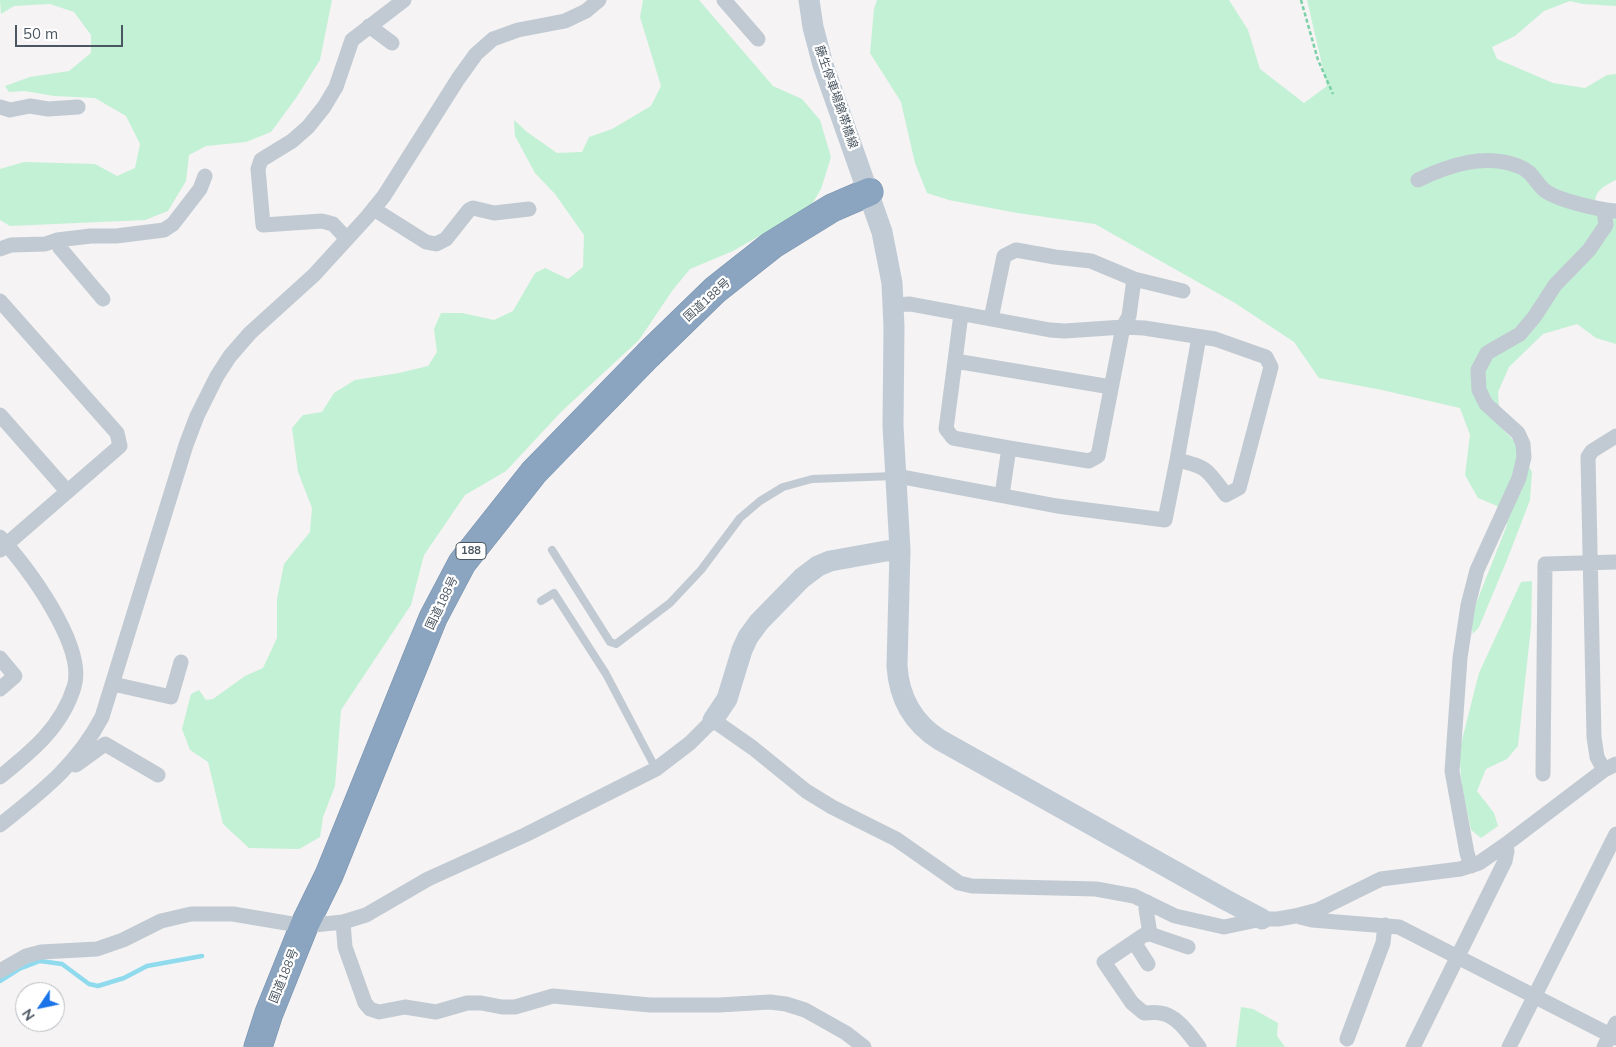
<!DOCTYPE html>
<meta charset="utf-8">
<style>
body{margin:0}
#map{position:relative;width:1616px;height:1047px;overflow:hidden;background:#f5f3f3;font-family:Mulish,sans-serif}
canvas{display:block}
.north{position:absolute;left:15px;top:982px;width:50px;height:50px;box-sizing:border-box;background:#fff;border:1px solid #b7bbc0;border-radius:50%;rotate:236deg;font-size:14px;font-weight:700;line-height:20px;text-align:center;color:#4a5661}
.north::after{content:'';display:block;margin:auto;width:18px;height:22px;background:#1a73e8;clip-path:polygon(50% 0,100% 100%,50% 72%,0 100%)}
.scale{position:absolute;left:15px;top:25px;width:108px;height:22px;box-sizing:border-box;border:2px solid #4a5661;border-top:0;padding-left:6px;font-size:15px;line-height:18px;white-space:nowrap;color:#4a5661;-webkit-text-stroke:4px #fff;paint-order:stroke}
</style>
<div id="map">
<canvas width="1616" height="1047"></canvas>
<div class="north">N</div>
<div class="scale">50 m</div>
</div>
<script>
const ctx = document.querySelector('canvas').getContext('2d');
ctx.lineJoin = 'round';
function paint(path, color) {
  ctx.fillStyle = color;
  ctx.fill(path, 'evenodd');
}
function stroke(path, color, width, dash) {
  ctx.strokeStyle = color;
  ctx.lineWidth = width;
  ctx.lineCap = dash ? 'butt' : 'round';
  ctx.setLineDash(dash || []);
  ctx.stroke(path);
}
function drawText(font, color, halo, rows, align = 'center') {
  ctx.font = font + ' Mulish,"Noto Sans JP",sans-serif';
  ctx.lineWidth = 4.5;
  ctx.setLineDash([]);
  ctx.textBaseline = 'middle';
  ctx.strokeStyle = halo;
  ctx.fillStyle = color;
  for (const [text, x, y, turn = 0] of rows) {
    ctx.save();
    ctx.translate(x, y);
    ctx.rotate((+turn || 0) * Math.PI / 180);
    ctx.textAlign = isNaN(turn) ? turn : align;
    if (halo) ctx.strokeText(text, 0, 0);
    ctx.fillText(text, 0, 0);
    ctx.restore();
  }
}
paint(new Path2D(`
 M0,0h332l-12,60 -24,38 -25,34 -25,10 -40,4 -17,9 -3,26 -18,30 -23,9 -135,6 -10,-6v-51l24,-7 71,2 22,12 18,-8 5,-24 -14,-28 -31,-18 -41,-2 -29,-5 -16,1 -4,-6 25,-9 39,-6 22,-18v-18l-17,-23 -24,-8 -36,2 -13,8z
 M643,0h56l74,86 29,13 18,21 11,37 -10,32 -11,18 -77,44 -43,18 -18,22 -33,49 -78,72 -55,59 -41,24 -41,60 -13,50 -70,105 -6,76 -12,31 -3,20 -21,12 -50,-1 -26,-24 -15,-62 -18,-12 -8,-21 9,-35 8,-4 7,10 7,-1 32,-23 18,-8 14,-30v-39l7,-35 26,-32 2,-24 -14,-36 -6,-44 11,-13 19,-3 12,-19 21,-13 44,-7 29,-7 9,-14 -3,-23 7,-16h21l32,7 19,-9 22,-38 10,-5 23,11 15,-12 1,-32 -29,-41 -20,-21 -20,-37 -1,-16 13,12 30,21 25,-1 7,-15 23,-8 39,-23 10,-20 -21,-69z
 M877,0h352l19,30 12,39 44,34 23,-17 -20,-86h309v6l-33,-2 -13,-3 -26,10 -29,25 -23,11 5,12 56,24 32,5 22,-13 9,-1v106c-20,10 -22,13 -21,35l21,2v127l-20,-6 -19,-14 -34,10 -34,33 -11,25 2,34 15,16 17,30 -2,28 -23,60 -28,67 -6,7 -3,-15 37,-94 -10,-19 -19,-8 -13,-23 5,-40 -10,-27 -78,-18 -63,-12 -25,-36 -59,-39 -140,-79 -78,-11 -68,-13 -22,-7 -12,-30 -14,-61 -31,-49 4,-44z
 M1532,581l-1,46 -13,119 -11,13 -21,10 -9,22 17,22 4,13 -17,12 -10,-8 -9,-43 -3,-35 20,-79 42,-91z
 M1241,1007l12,2 25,14 -1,13 8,11h-49z`), '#c3f1d5');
stroke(new Path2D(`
 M0,981l19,-12 21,-8 22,3 27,20 9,2 26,-8 23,-12 55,-10`), '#90daee', 4.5);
const highway = new Path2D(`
 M258,1047l11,-34 35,-87 25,-51 104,-257 29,-55 72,-91 114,-117 67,-65 57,-45 60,-37 37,-16`);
stroke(highway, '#7690ad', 29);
stroke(new Path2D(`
 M1301,0l17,60 15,34`), '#7ad0a6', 2.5, [4, 2.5]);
stroke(new Path2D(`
 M552,550l58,92 6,2 54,-41 31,-33 39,-52 20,-17 23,-14 29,-8 83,-3
 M541,601l13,-8 52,81 50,95`), '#c1cad2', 8);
stroke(new Path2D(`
 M724,0l34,39
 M369,26l23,17
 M0,107l10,3 20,-4 18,3 30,-2
 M1418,180c31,-15 67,-27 100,-14 14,5 16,14 25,23 12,11 57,21 73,22
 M374,208l6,5 46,29 10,2 10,-5 23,-29 4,-2 21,5 35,-4
 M347,239l-14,-15 -11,-3 -59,4 -5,-56 3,-9 31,-19 16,-14 16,-20 12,-20 16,-47 52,-40
 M57,240l3,8 43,51
 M0,249l11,-4 34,-1 12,-4 34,-4h25l48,-6 9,-6 27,-35 5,-13
 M1134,279l49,12
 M0,301l117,132 3,13 -120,104
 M893,305l17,-1 140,26 15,1 58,-4 21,1 71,11 51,18 5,10 -32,121 -13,7c-19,-25 -17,-28 -49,-35
 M961,314l-6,47 156,26
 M991,319l13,-63 12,-6 39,7 36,4 43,18 -5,37 -6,11 -25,129 -9,5 -80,-13
 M955,361l-9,68 7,9 56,10 -7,47
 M0,415l67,76
 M897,476l160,30 108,14 12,-60 22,-123
 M0,658l15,18 -15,13
 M113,684l58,13 10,-35
 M76,765l29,-21 53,31
 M1604,770l-7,-13 -3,-20 -6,-280 4,-6 24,-15
 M1543,774l2,-210 71,-2
 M0,777c31,-25 62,-50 74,-90 13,-40 -47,-121 -74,-150
 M0,825c41,-33 77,-60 102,-108l84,-272 11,-29 20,-40 13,-20 20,-23 64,-58 53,-58 17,-21 74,-117 18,-25 17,-15 25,-9 47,-9 21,-10 13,-11
 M1471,866l-4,-13 -15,-82 8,-113 8,-53 9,-35 42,-92 5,-21 -1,-13 -5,-11 -32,-29 -7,-14 -1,-20 9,-17 33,-19 15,-18 20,-31 34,-35 17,-25 -2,-15
 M1147,902l-1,7 4,25
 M1300,917l12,3 87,7 217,111
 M343,922l2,25 20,56 5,6 9,3 26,-5 31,5 31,-9h14l21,4h13l38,-11 97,9h69l51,-3 16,2 19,6 41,23 18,14
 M1134,942l14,22
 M1188,947l-38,-13 -6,1 -40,27 28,41 12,10c5,0 11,-1 16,0 17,2 29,21 39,34
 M0,971l26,-15 15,-4 56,-3 26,-9 38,-19 30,-7h42l71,12 39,-4 23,-7 62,-36 97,-44 131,-66 34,-26 23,-23 40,28 53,43 26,16 64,32 63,44 13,3 124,3 38,7 41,20 49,11 38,-8h16l17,-3 23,-6 63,-31 79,-10 19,-6 26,-18 99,-75 12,-6
 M1347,1039l36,-96 2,-18
 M1413,1047l92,-186 2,-10 -2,-6
 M1509,1047l107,-213
 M1604,1047l12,-24`), '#c1cad2', 15);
stroke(new Path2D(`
 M809,0l4,27 10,38 59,167 10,51 2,44 -1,99 7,124 -3,116c2,32 16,57 43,74l286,160 36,19
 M713,720l14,-21 15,-49 6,-13 11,-15 43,-44 16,-12 12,-5 56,-10 14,-1`), '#c1cbd6', 21);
stroke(highway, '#8ba5c1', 28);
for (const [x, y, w] of [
 [471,551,30]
]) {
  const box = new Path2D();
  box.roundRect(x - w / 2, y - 8.5, w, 17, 4);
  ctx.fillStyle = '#fff';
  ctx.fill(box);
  stroke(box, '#4a5661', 1);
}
drawText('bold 11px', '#4a5661', null, [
 ["188",471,551]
]);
drawText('12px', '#4a5661', '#fff', [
 ["藤生停車場錦帯橋線",836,97,71],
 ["国道188号",707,300,-42],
 ["国道188号",442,603,-64],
 ["国道188号",284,976,-68]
]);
</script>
